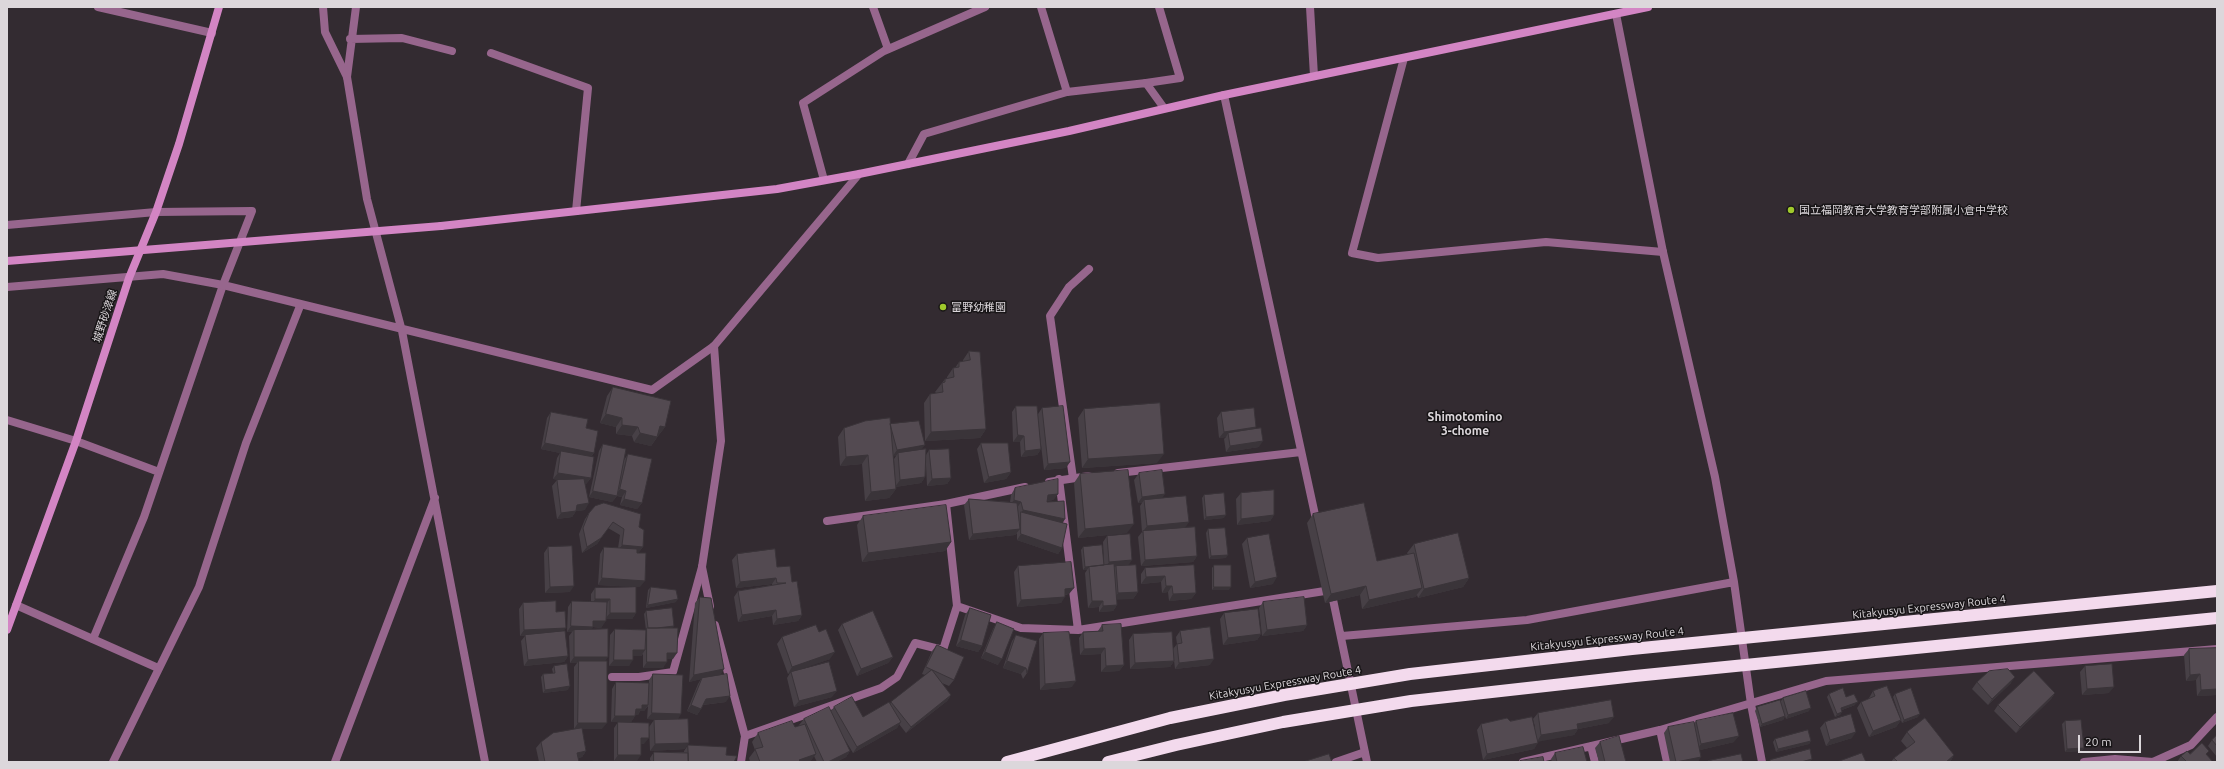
<!DOCTYPE html>
<meta charset="utf-8">
<style>
body{margin:0}
#map{position:relative;width:2224px;height:769px;overflow:hidden;background:#332b31;font-family:Ubuntu,sans-serif}
canvas{display:block}
.frame{position:absolute;inset:0;border:8px solid #dcd7db;pointer-events:none}
.scale{position:absolute;left:2078px;top:735px;width:63px;height:18px;box-sizing:border-box;border:2px solid #dcd7db;border-top:0;padding-left:5px;font-size:12px;line-height:14px;white-space:nowrap;color:#dcd7db;-webkit-text-stroke:3px #181517;paint-order:stroke}
</style>
<div id="map">
<canvas width="2224" height="769"></canvas>
<div class="frame"></div>
<div class="scale">20 m</div>
</div>
<script>
const ctx = document.querySelector('canvas').getContext('2d');
ctx.lineJoin = 'round';
function stroke(path, color, width, dash) {
  ctx.strokeStyle = color;
  ctx.lineWidth = width;
  ctx.lineCap = dash ? 'butt' : 'round';
  ctx.setLineDash(dash || []);
  ctx.stroke(path);
}
function paint(path, color) {
  ctx.fillStyle = color;
  ctx.fill(path, 'evenodd');
}
function drawText(font, color, halo, rows, align = 'center') {
  ctx.font = font + ' Ubuntu,"Noto Sans JP",sans-serif';
  ctx.lineWidth = 3;
  ctx.setLineDash([]);
  ctx.textBaseline = 'middle';
  ctx.strokeStyle = halo;
  ctx.fillStyle = color;
  for (const [text, x, y, turn = 0] of rows) {
    ctx.save();
    ctx.translate(x, y);
    ctx.rotate((+turn || 0) * Math.PI / 180);
    ctx.textAlign = isNaN(turn) ? turn : align;
    if (halo) ctx.strokeText(text, 0, 0);
    ctx.fillText(text, 0, 0);
    ctx.restore();
  }
}
stroke(new Path2D(`
 M873,7l15,42
 M1041,7l26,85
 M1310,7l4,69
 M350,39l52,-1 50,13
 M491,53l97,35 -12,123
 M1404,58l-52,195 26,5 168,-16 117,10
 M347,77l9,-70
 M1146,83l34,-5 -21,-71
 M824,180l-21,-77 81,-52 101,-44
 M76,441l83,31
 M1073,478l-23,-162 19,-29 20,-18
 M1059,479l19,151 253,-40
 M946,504l11,102 64,22 57,2
 M93,639l51,-122 79,-232
 M612,677h27l34,-5 29,-105 19,-126 -7,-95
 M745,736l136,-48 16,-11 18,-34 28,7 14,-44
 M113,762l86,-175 47,-144 54,-137`), '#97668d', 8);
stroke(new Path2D(`
 M98,7l114,26
 M323,7l2,25 22,45 20,122 35,132 83,431
 M1616,14l47,238 52,225 19,105 17,122 11,58
 M1224,95l93,429
 M908,164l16,-30 143,-42 79,-9 18,25
 M7,225l149,-13 96,-1 -29,74
 M7,287l156,-13 60,11 429,105 62,-44 145,-172
 M7,420l69,21
 M1118,473l183,-21
 M1049,482l40,-6
 M827,521l119,-17 79,-17
 M702,567l8,39
 M1331,590l36,172
 M16,605l142,63
 M715,625l30,111 -4,26
 M1342,636l185,-16 207,-38
 M1660,730l7,32
 M1591,746l4,16
 M335,762l100,-264
 M1336,762l29,-10
 M1523,762l137,-32 166,-49 391,-32
 M2084,762l31,-3 38,3 38,-17 26,-28`), '#97668d', 8);
stroke(new Path2D(`
 M441,226l336,-37 82,-15 210,-43 155,-36 424,-88
 M7,630l69,-189 53,-163 27,-66 23,-68 40,-137`), '#d385c4', 8);
stroke(new Path2D(`
 M7,261l434,-35`), '#d385c4', 8);
stroke(new Path2D(`
 M1007,762l163,-44 114,-23 126,-21 222,-25 585,-58
 M1108,762l68,-17 107,-23 128,-21 224,-25 582,-58`), '#f3daed', 12);
paint(new Path2D(`
 M969,351l17,78 -6,9 -55,3 -1,-38 6,-9 6,-1 -1,-1 7,-9 3,-4h2v-2l6,-9h2l4,-6 4,-1v-1z
 M613,387l52,40 -7,9 -7,10 -17,-4 -2,-6 -16,-2v-7l-16,-4 7,-27z
 M1016,406l22,8 4,-6 24,60 -22,2 -6,-50 3,29 -4,6 -16,2 -1,-15h-7l-1,-30z
 M1084,409l73,54 -75,5 -4,-50z
 M551,412l35,16 8,25 -3,4v21l-5,6h-1v26l-9,1 -4,6 -15,2 -5,-33 5,-6h3l-7,-1 4,-21 3,-5 -19,-4 6,-31z
 M1221,412l34,17 4,18 -33,5 -2,-13 2,-2 -7,1 -2,-20z
 M890,424l31,26 5,5 3,-5 22,28 -4,6 -20,2 -1,-21 -1,12 -4,6 -26,4 1,2 -7,9 -24,3 -3,-37 -22,2 -2,-29 6,-9zM893,456h3l-2,3 1,21z
 M981,443l30,29 -5,7 -22,4 -7,-34z
 M603,444l21,16 4,-6 14,49 -5,6 -17,-4 2,-8 -5,-1 -5,6 -23,-5 10,-46z
 M1139,473l23,25 23,30 12,28 -4,6 -52,4 -3,-29 4,-5 -2,-26 2,-3h-4l-4,-23z
 M1080,474l47,59 -49,5 -4,-55z
 M1015,488l43,6 -5,6 -6,1v1l16,21 -1,25 -4,6 -41,-14v-7l-2,2 -46,5 -5,-35 5,-6 41,3 1,-7z
 M1241,493l33,22 -4,6 -33,4 -1,-26z
 M1204,495l20,23 -20,2 -2,-22z
 M589,513l50,14 4,20 -5,6 2,34 -42,-2 2,-31 4,-7 14,1 2,-13 -12,-7 -11,16 -15,9 -3,-19 6,-15z
 M1313,514l64,47 31,-6 -1,-2 7,-9 55,34 -6,9 -45,11 -1,-3 -2,2 -53,12 -2,-14 -35,8 -18,-80z
 M863,516l88,26 -6,9 -83,11 -5,-37z
 M1208,529l18,29 -17,1 -3,-26z
 M1107,536l21,30 10,26 -5,7h-16v6l-4,6 -14,1v-5l-11,1 -3,-35 2,-3h-4l-2,-20 2,-3 21,18 -1,-23z
 M1247,538l26,46 -23,4 -8,-44z
 M548,547l22,45 -25,1 -1,-40z
 M737,554l40,13 15,15 10,33 -4,6 -25,4 -1,-9 -34,6 -4,-25 4,-6 34,-6v-1l-36,4 -4,-28z
 M1194,565l2,28 -5,6 -22,2 -1,-9 -6,1 -1,-11 -20,2v-10l4,-6z
 M1214,565l15,25h-17v-22z
 M1018,566l51,28 -4,1 -4,8 -44,4 -3,-35z
 M651,587l25,15 -30,6 2,-18z
 M595,588l41,25 -4,6h-26l-5,9 -8,-1 -2,2 14,32 -3,68h-20l4,22 -4,6 -4,1v4h-39l-3,-14 5,-6 33,-13v-62l3,-4h-7l-1,-27 3,-4h-5l1,-25 4,-6 19,1v-8z
 M700,597l21,78 5,27 -23,3 -2,4 -4,6 -10,-4 11,-27 3,-5 -12,3 6,-79z
 M1263,602l44,23 -4,6 -41,5 -3,-28z
 M523,603l33,9 7,19 5,25 -4,6 -40,4 -3,-25 4,-5h-5l-1,-27z
 M970,608l12,38 -4,6 -22,-6 9,-31z
 M646,611l27,17v31h-6l-4,9h-20v-14l-2,2h-8l-4,10h-20l1,-31 5,-6 31,1 -2,-16z
 M1224,613l37,21 -4,6 -34,5 -3,-26z
 M997,622l1,43 -17,-7 12,-29z
 M842,624l51,33 -5,6 -31,13 -19,-46z
 M1102,625l22,40 -5,6 -18,1v-18l-21,1 -1,-17 4,-6 15,-1z
 M1180,631l30,34 -35,4 -1,-9v1l-4,6 -40,2 -1,-29 4,-6 40,15 4,-5 -1,-7z
 M819,632l11,27 -33,11 35,27 -38,10 -7,-29 3,-5 -2,1 -11,-30 5,-7z
 M1043,633l29,54 -32,3 -1,-51z
 M1016,635l11,38 -4,6 -2,-5 -18,-6 9,-27z
 M937,645l17,35 -5,6 -7,-3 9,12 -4,6 -41,32 -7,-9 -2,4 -44,25 -9,-15 6,13 -4,6 -10,5h-19l-3,-6 -4,6h-60l-1,-4 6,-8 -3,-8 6,-9 37,-6 5,-1 -1,-1 5,-6 27,-8 3,-4 29,10 27,-13 1,-2 34,-27 -3,-1 10,-23z
 M2217,648v47l-20,1 -1,-16 -10,1 -2,-26 5,-6z
 M554,666l14,24 -25,3 -2,-16 2,-3 10,-1 -1,-4z
 M2085,666l24,27 -27,2 -2,-23z
 M653,674l25,45 7,30 -35,2 -1,-24 5,-7h10l-17,-1 1,-13 -4,5h-4l-2,4h-3v1l-4,6 13,22h-3l-4,17h13v-3l4,-6h30v-1l4,-6 38,10 8,7h-142l1,-1h21v-33l4,-6h-7l1,-33 4,-7 33,8v-10z
 M1977,682l34,1 -23,22 -16,-16z
 M1873,691l28,29 -5,7 -27,10 -12,-29 4,-6 8,-3v-1z
 M2055,693l-4,6 -35,34 -22,-22 4,-6z
 M1829,694l17,3 9,8 -13,5 -2,5 -5,2 -8,-20z
 M1895,694l23,23 -16,6 -9,-26z
 M1783,698l26,13 -23,8 -3,-10 2,7 -2,4 -23,7 -5,-16 2,-4 24,-6z
 M1538,713l71,10 -31,6 -4,6 -36,6 -4,8 -51,11 -6,-30 4,-6 29,-3 25,6 -2,-8z
 M1696,721l38,21 -34,8 -2,12h-28l-6,-29 4,-6 26,-4z
 M2065,721l19,27 -3,3 -16,1 -3,-28z
 M1825,722l27,16 -26,8 -6,-18z
 M1907,732l47,23 -4,7h-59l3,-4 13,-10 -6,-7z
 M2217,735v22l-9,-11 4,-6z
 M1775,739l36,2 -2,3 -33,8 -3,-10z
 M1600,742l26,20h-27l-4,-14z
 M1555,753l32,9h-35l-1,-3z
 M2190,754l17,1 6,7h-36l4,-6z`), '#474046');
paint(new Path2D(`
 M606,414l16,4 -6,9 -16,-4z
 M622,425l16,2 -6,9 -16,-2z
 M660,426l5,1 -7,9 -4,-1z
 M1256,427l-4,7 -24,-1 -2,4 -7,1 5,-6z
 M986,429l-6,9 -55,3 6,-9z
 M640,433l17,4 -6,9 -17,-4z
 M1018,435l6,1 -4,6h-7z
 M1263,441l-4,6 -33,5 4,-6z
 M545,443l49,10 -5,6 -28,-8 -1,2 -19,-4z
 M925,445l-5,6 -22,2 -2,3 -4,1 5,-7z
 M1041,449l-4,6 -16,2 4,-6z
 M1164,454l-7,9 -75,5 6,-9z
 M868,455l-6,9 -22,2 6,-9z
 M1070,462l-4,6 -22,2 4,-6z
 M1011,472l-5,7 -22,4 5,-6z
 M558,473l33,5 -5,6 -33,-5z
 M925,477l-4,6 -26,4 5,-7z
 M951,478l-4,6 -20,2 5,-7z
 M620,489l6,2 -4,6 -6,-2z
 M896,489l-7,9 -24,3 6,-9z
 M593,491l24,5 -5,6 -23,-5z
 M1058,494l-5,6 -10,1 5,-6z
 M1165,494l-4,6h-17l-2,3h-4l4,-6z
 M624,499l18,4 -5,6 -17,-4z
 M1014,500l7,2 -4,6 -8,-2z
 M589,503l-4,7 -9,1 -4,6 -15,2 4,-6 16,-8z
 M1023,510l42,9 -4,7 -40,-13z
 M1226,515l-2,3 -20,2 2,-3z
 M1274,515l-4,6 -33,4 4,-6z
 M1189,522l-4,6 -43,5 5,-7z
 M1134,524l-7,9 -49,5 7,-9z
 M1020,529l-5,6 -46,5 4,-6z
 M1021,534l41,14 -4,6 -41,-14z
 M601,538l-4,6 -15,9 5,-6z
 M951,542l-6,9 -83,11 6,-9z
 M622,545l21,2 -5,6 -20,-2z
 M1228,555l-2,3 -17,1 2,-3z
 M1197,556l-4,6 -52,4 4,-6z
 M1132,560l-4,6h-12l-1,1 -10,1 4,-6z
 M1085,567h4l-2,3h-4z
 M1165,576l-4,6 -20,2 5,-7z
 M1277,577l-4,7 -23,4 5,-6z
 M602,578l43,3 -5,6 -42,-2z
 M776,578l-4,6 -36,4 4,-6z
 M1469,578l-6,9 -45,11 6,-9z
 M574,586l-4,6 -25,1 5,-6z
 M1166,586h6l-4,6 -6,1z
 M1366,586l-6,9 -35,8 6,-9z
 M1214,587h17l-2,3h-17z
 M1074,588l-5,6 -9,1 5,-6z
 M1422,588l-7,9 -53,12 7,-9z
 M1138,592l-5,7 -20,1 5,-7z
 M1196,593l-5,6 -22,2 4,-7z
 M1065,597l-4,6 -44,4 4,-7z
 M595,599h15l-5,7h-14z
 M678,599l-2,3 -30,6 2,-3z
 M1092,601h11l-4,6 -11,1z
 M1117,605l-4,6 -14,1 4,-6z
 M776,610l-4,6 -34,6 4,-7z
 M610,613h26l-4,6h-27z
 M802,615l-4,6 -25,4 4,-6z
 M593,621h13l-5,7 -8,-1 -4,6 -15,-3 -2,2h-5l4,-6z
 M1307,625l-4,6 -41,5 5,-6z
 M674,626l-2,3h-24z
 M566,628l-5,6 -41,2 4,-6z
 M1261,634l-4,6 -34,5 5,-7z
 M961,640l21,6 -4,6 -22,-6z
 M1105,648l-4,6 -21,1 4,-6z
 M633,650h12l-4,6h-12z
 M835,652l-5,7 -42,15 4,-7z
 M985,652l17,7 -4,6 -17,-7z
 M667,653h10l-4,6h-10z
 M568,656l-4,6 -40,4 4,-6z
 M574,657h34l-4,6 -25,-2 -2,2h-7z
 M893,657l-5,6 -31,13 4,-7z
 M1214,659l-4,6 -35,4 4,-6z
 M614,660h19l-4,6h-20z
 M1007,661l19,7 -5,6 -18,-6z
 M1174,661l-4,6 -40,2 5,-6z
 M647,662h20l-4,6h-20z
 M1124,665l-5,6 -18,1 5,-6z
 M724,669l-4,7 -18,2 -1,1 -12,3 5,-7z
 M2200,674l-4,6 -10,1 4,-6z
 M2015,677l-4,6 -23,22 4,-6z
 M1076,681l-4,6 -32,3 5,-6z
 M570,686l-2,4 -25,3 2,-3z
 M2114,687l-5,6 -27,2 5,-6z
 M2217,689v6l-20,1 4,-6z
 M837,691l-5,6 -38,10 5,-6z
 M2055,693l-4,6 -35,34 4,-6z
 M951,695l-4,6 -41,32 5,-6z
 M730,696l-4,6 -25,3 5,-6z
 M1858,702l-3,3 -16,6 2,-3z
 M642,705h6l-4,6h-4l-2,4h-7l5,-6z
 M691,705l10,4 -4,6 -10,-4z
 M1811,708l-2,3 -23,8 2,-4z
 M1842,712l-2,3 -5,2 2,-3z
 M652,713l29,1 -4,7 -30,-2z
 M1920,714l-2,3 -16,6 2,-3z
 M615,716h20l-4,6h-20z
 M1785,716l-2,4 -23,7 2,-3z
 M1614,717l-5,6 -36,7 4,-6z
 M1901,720l-5,7 -27,10 4,-6z
 M901,722l-4,6 -44,25 4,-6z
 M578,723h29l-5,6h-28z
 M1578,729l-4,6 -37,7 4,-7z
 M1856,732l-4,6 -26,8 4,-6z
 M1739,736l-5,6 -38,9 5,-7z
 M641,738h8l-5,6h-7z
 M1811,741l-2,3 -33,8 2,-3z
 M689,743l-4,6 -35,2 5,-7z
 M1538,743l-4,6 -51,11 4,-6z
 M2084,748l-3,3 -16,1 2,-3z
 M586,751l-4,6 -9,2 4,-6z
 M850,751l-4,6 -10,5h-8z
 M816,754l-6,8h-12l1,-2z
 M618,755h23l-4,6h-23z
 M1954,755l-4,7h-4z
 M1701,757l-3,5h-22z
 M1812,759l-2,3h-9z`), '#3a3439');
const building = new Path2D(`
 M969,351l11,1 6,77 -55,3 -1,-38 13,-2 -1,-9 3,-1v-3l9,-2 -1,-9 6,-1v-5l11,-2z
 M613,387l58,14 -6,26 -5,-1 -3,11 -17,-4 -2,-6 -16,-2v-7l-16,-4z
 M1160,403l4,51 -76,5 -4,-50z
 M1016,406h21l4,43 -16,2 -1,-15 -6,-1z
 M1063,406l7,56 -22,2 -6,-56z
 M1254,408l2,19 -32,5 -3,-20z
 M551,412l37,7 -2,9 12,3 -4,22 -49,-10z
 M890,418l6,71 -25,3 -3,-37 -22,2 -2,-29 21,-7z
 M919,421l6,24 -28,5 -7,-26z
 M1261,428l2,13 -33,5 -2,-13z
 M981,443h27l3,29 -22,5z
 M603,444l23,5 -9,47 -24,-5z
 M926,449l-1,28 -25,3 -2,-27z
 M949,449l2,29 -19,1 -3,-29z
 M561,451l33,6 -3,21 -33,-5z
 M628,454l24,5 -10,44 -18,-4 2,-8 -6,-2z
 M1128,470l6,54 -49,5 -5,-55z
 M1162,470l3,24 -23,3 -3,-24z
 M584,479l5,24 -12,2 -1,6 -15,2 -4,-33z
 M1058,479v15l-10,1 -1,7 17,-1 1,18 -42,-9 -2,-8 -7,-2 1,-12z
 M1274,490v25l-33,4v-26z
 M1224,493l2,22 -20,2 -2,-22z
 M1186,496l3,26 -42,4 -3,-26z
 M969,499l48,4 3,26 -47,5z
 M604,503l37,11 -2,13 5,3 -1,17 -21,-2 2,-16 -11,-7 -12,16 -14,9 -4,-19 6,-15 6,-7z
 M1364,503l13,58 37,-8 8,35 -53,12 -3,-14 -35,8 -18,-80z
 M946,505l5,37 -83,11 -5,-37z
 M1021,512l46,12 -5,24 -41,-14z
 M1195,527l2,29 -52,4 -2,-29z
 M1225,528l3,27 -17,1 -3,-27z
 M1458,533l11,45 -45,11 -10,-45z
 M1130,534l2,26 -23,2 -2,-26z
 M1269,534l8,43 -22,5 -8,-44z
 M1102,545l2,20 -19,2 -2,-20z
 M572,546l2,40 -24,1 -2,-40z
 M604,547l33,2v4h9l-1,28 -43,-3z
 M775,549l2,18 13,-1 2,16 5,-1 5,34 -25,4 -1,-9 -34,5 -4,-24 48,-8h-9l-1,-5 -36,4 -3,-28z
 M1071,562l3,26 -9,1v8l-44,3 -3,-34z
 M1114,564l3,41 -14,1v-5h-11l-3,-34z
 M1136,565l2,27 -20,1 -2,-27z
 M1194,565l2,28 -23,1 -1,-8h-6l-1,-10 -19,1 -1,-9z
 M1214,565h17v22h-17z
 M636,587v26h-26v-14h-15v-11z
 M651,587l25,3 2,9 -30,6z
 M700,597l11,1 13,71 -30,6z
 M1304,597l3,28 -40,5 -4,-28z
 M556,601v11l9,-1 1,17 -42,2 -1,-27z
 M572,601l35,1 -1,19h-13v6l-22,-1z
 M672,608l2,18 -17,2h-9l-2,-17z
 M970,608l21,7 -9,31 -21,-6z
 M1258,609l3,25 -33,4 -4,-25z
 M873,611l20,46 -32,12 -19,-45z
 M997,622l17,7 -12,30 -17,-7z
 M1121,624l3,41 -18,1 -1,-18 -21,1 -1,-17 20,-1 -1,-6z
 M816,625l3,7 7,-3 9,23 -43,15 -10,-30z
 M1210,627l4,32 -35,4 -2,-19 5,-1 -2,-12z
 M647,628h31l-1,25h-10v9h-20z
 M608,629v28h-34v-27z
 M615,629l31,1 -1,20h-12v10h-19z
 M565,631l3,25 -40,4 -3,-25z
 M1069,632l7,49 -31,3 -2,-51z
 M1172,632l2,29 -39,2 -2,-29z
 M1016,635l21,6 -10,32 -1,-5 -19,-7z
 M937,645l27,12 -10,23 -28,-13z
 M2217,648v41l-16,1 -1,-16 -10,1 -1,-26z
 M579,661h28v62h-29z
 M829,662l8,29 -38,10 -8,-29z
 M567,664l3,22 -25,4 -2,-16 12,-1 -1,-7z
 M2112,664l2,23 -27,2 -2,-23z
 M2008,669l7,8 -23,22 -15,-17 12,-11z
 M932,670l19,25 -40,32 -20,-25z
 M2034,671l21,22 -35,34 -22,-22z
 M653,674l30,1 -2,39 -29,-1z
 M727,674l3,22 -24,3 -5,10 -10,-4 11,-27z
 M616,682l33,1 -1,22h-6v4h-6l-1,7h-20z
 M1887,686l14,34 -28,11 -12,-29 14,-6 -2,-5z
 M1843,688l3,9 8,-3 4,8 -17,6 1,4 -5,2 -8,-20z
 M1911,688l9,26 -16,6 -9,-26z
 M1806,691l5,17 -23,7 -5,-17z
 M852,697l11,20 26,-15 12,20 -44,25 -23,-40z
 M1611,700l3,17 -37,7 1,5 -37,6 -3,-22z
 M1780,700l5,16 -23,8 -5,-17z
 M829,707l21,44 -22,11h-4l-20,-43z
 M1733,713l6,23 -38,8 -5,-23z
 M1851,714l5,18 -26,8 -5,-18z
 M1532,717l6,26 -51,11 -6,-30 26,-6 3,3z
 M1925,718l29,37 -8,7h-48l-4,-4 21,-16 -8,-10z
 M688,719l1,24 -34,1 -1,-24z
 M2081,720l3,28 -17,1 -2,-28z
 M792,721l3,6 10,-3 11,30 -17,6 2,2h-41l-5,-13 8,-2 -5,-14z
 M618,722l31,1v15h-8v17h-23z
 M1694,722l7,35 -25,5 -8,-35z
 M582,728l4,23 -9,2 2,9h-34l-4,-20 12,-9z
 M1808,730l3,11 -33,8 -3,-10z
 M2217,735v11l-5,-6z
 M1619,736l7,26h-21l-5,-20z
 M2202,743l7,8 -3,3 7,8h-26l-6,-6 6,-5 3,3z
 M688,745l39,2 -1,8 11,1 -3,6h-45z
 M1583,747l4,15h-30l-2,-9z
 M1810,749l2,10 -11,3h-31v-2z
 M654,752l34,1v9h-34z
 M1862,753l4,9h-29z
 M1329,754l3,8h-29z
 M1741,754l2,8h-35v-1z
 M1543,757l1,5h-24v-1z
 M593,761h58v1h-58z`);
paint(building, '#534a51');
stroke(building, '#3a3439', 1);
for (const [x, y, r, color] of [
 [1791,210,4,"#a0c92c"],
 [943,307,4,"#a0c92c"]
]) {
  const dot = new Path2D();
  dot.arc(x, y, r, 0, 2 * Math.PI);
  ctx.fillStyle = color;
  ctx.fill(dot);
  stroke(dot, '#181517', 1.5);
}
drawText('11px', '#dcd7db', '#181517', [
 ["国立福岡教育大学教育学部附属小倉中学校",1799,210],
 ["富野幼稚園",951,307]
], 'left');
drawText('11px', '#dcd7db', '#181517', [
 ["城野砂津線",105,316,-72],
 ["Kitakyusyu Expressway Route 4",1929,607,-6],
 ["Kitakyusyu Expressway Route 4",1607,639,-6],
 ["Kitakyusyu Expressway Route 4",1285,683,-10]
]);
drawText('bold 12px', '#dcd7db', '#181517', [
 ["Shimotomino",1465,417],
 ["3-chome",1465,431]
]);
</script>
